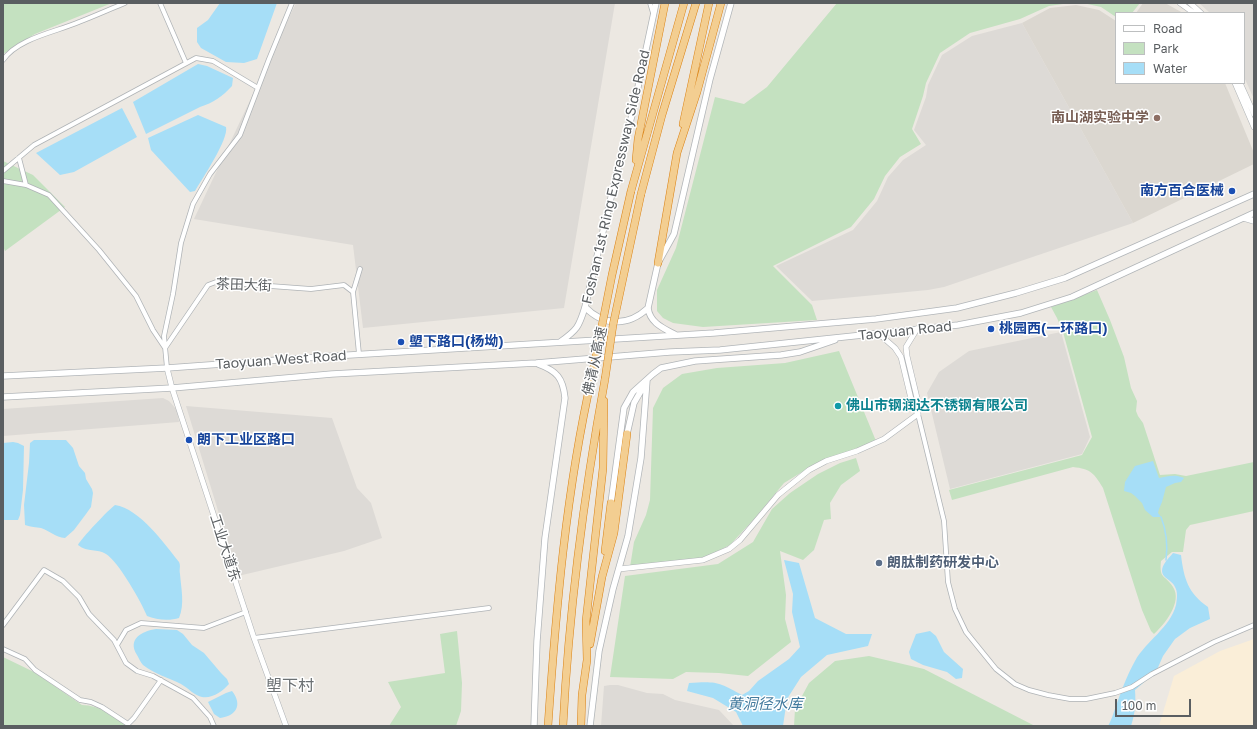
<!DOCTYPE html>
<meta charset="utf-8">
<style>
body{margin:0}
#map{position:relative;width:1257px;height:729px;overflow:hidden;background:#ece8e2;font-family:"Golos Text",sans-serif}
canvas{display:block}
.frame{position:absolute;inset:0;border:4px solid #5a5e61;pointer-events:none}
.legend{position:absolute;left:1115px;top:12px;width:130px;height:72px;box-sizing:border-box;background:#fff;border:1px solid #bdbfc0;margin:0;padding:5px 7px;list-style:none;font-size:12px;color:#5a5e61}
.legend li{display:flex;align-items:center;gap:8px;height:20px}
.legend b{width:20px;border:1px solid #bdbfc0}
.scale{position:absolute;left:1115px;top:699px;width:76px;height:18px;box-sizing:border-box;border:2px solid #5a5e61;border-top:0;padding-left:5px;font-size:12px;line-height:14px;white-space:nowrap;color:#5a5e61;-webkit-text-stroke:3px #fff;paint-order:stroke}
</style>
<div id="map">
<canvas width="1257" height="729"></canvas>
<div class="frame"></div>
<ul class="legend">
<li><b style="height:5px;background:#fff"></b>Road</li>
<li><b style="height:11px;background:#c4e1c0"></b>Park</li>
<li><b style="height:11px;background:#a6def7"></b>Water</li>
</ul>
<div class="scale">100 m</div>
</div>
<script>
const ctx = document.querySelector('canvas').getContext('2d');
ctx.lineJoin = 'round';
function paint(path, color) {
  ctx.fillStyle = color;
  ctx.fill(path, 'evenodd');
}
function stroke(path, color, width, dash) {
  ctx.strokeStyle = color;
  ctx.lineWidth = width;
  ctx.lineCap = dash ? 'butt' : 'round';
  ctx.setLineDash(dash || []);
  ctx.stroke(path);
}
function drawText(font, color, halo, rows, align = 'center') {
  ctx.font = font + ' "Golos Text","Noto Sans SC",sans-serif';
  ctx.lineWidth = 3;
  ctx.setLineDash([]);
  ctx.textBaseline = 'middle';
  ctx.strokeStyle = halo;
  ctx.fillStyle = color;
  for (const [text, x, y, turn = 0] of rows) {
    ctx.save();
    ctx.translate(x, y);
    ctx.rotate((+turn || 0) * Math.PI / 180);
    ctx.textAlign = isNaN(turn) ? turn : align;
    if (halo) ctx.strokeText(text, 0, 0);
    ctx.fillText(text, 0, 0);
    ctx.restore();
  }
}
paint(new Path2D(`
 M1254,639v87h-95l15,-50 46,-25z`), '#faeed8');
paint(new Path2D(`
 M296,3h319l-51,305 -201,20 -10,-83 -159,-26z
 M1199,3h55v96l-10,-22v-64h-34z
 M1022,23l111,200 -189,64 -16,3 -116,11 -36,-35 77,-36 24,-29 11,-24 15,-17 23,-15 -12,-15 12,-33 2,-12 14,-30 30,-19z
 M1061,332l29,105 -8,17 -132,35 -23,-96 12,-21 30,-21z
 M163,398l6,3 8,9 2,12 -176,14v-27z
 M186,406l146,12 25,70 14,15 11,35 -38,13 -106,25z
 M610,685h8l29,8 16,1 12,6 44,10 15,16h-133l3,-40z`), '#dddad6');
paint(new Path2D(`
 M1143,3h22l18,10h-47z
 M1076,5l23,5 17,11v62h109l29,70v11l-121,59 -111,-200 28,-15z`), '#dbd7d0');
paint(new Path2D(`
 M3,3h109l-77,31 -32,20z
 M837,3h233l-21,3 -29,13 -50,14 -30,20 -14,30 -3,13 -11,33 9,15 -21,13 -15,19 -11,23 -23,28 -78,39 39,39 5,15 -114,7 -30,-4 -10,-5 -6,-7v-21l19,-42 39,-151 29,7 23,-17z
 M1083,3h57l-8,10h-16v4l-15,-10z
 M3,161l30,14 32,32 -60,44 -2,-5z
 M1097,290l13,30 14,37 7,31 6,13 -1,10 2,5 5,7 17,52 15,-1 11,2 68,-14v49l-64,14 -4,5 -3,22h-11l-11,9c-2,19 4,13 12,26 10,15 -9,38 -19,47l-3,-3 -9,-21 -39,-122c-9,-15 -12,-19 -30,-21l-121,33 -3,-10 133,-35 10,-18 -29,-105 -6,-14 -6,-11z
 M839,351l37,90 -64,25 -28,17 -29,35 -25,27 -27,13 -73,9 4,-25 12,-27 4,-15 3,-92 10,-20 19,-14 35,-6 68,-5z
 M856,458l4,13 -19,14 -11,18 1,16 -7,1 -10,30 -11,10 -23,-9 6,44 -1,24 6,23 -43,34 -29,-3 -33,-1 -13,7 -63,-2 15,-101 93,-12 35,-22 19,-33 18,-16 28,-19 22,-11z
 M457,631l5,52 -1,28 -5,15h-67l12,-19 -13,-25 57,-9 -5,-39z
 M869,656l55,13 111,57h-241l1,-17 14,-26 26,-22z
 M3,657l31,15 48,33c18,0 31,11 46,21h-125z`), '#c4e1c0');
paint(new Path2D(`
 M220,3h57l-20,56 -13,4 -18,-1 -25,-14 -4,-6v-14l11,-8z
 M198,64l9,2 26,12 -1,8c-9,10 -19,17 -32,21l-54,27 -13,-32z
 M122,108l15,29 -63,35 -14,3 -24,-22z
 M198,115l28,12c3,12 -24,52 -31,64l-5,1 -39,-42 -3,-12z
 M34,440h32l7,8 6,18 6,7 1,6 6,10 1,4 -2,14 -5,7 -12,16 -9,8c-10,-1 -15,-7 -24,-10 -5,-1 -10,-1 -16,-3l-1,-20 5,-42 1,-20z
 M13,442l5,1 6,3 -1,44 -3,25 -2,5h-15v-77z
 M1153,461l6,17c9,-2 16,-4 25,0l-3,4 -6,1 -9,4 -4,15 -3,7 -1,4 3,4h-8l-8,-7 -3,-7 -7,-7 -4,-3 -7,-2 1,-9 10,-16z
 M115,505c25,4 49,38 64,57 2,4 0,7 1,12 1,14 5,30 -1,44 -9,3 -23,2 -32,-2 -5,-13 -29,-55 -41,-62 -9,-6 -18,-1 -28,-9 2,-5 32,-37 37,-40z
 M1173,553l8,2c3,24 7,38 27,52l2,12 -20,9 -15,11 -12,17 -7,16 -21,18c1,13 0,24 -4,36h-23c4,-7 5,-12 8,-20 5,-14 11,-31 19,-45 11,-20 35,-33 41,-56 1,-6 2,-13 -1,-18 -2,-5 -7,-7 -11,-11 -6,-8 4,-17 9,-23z
 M784,560l15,3 16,55 31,16h26l-4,12 -41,9 -26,22 -14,22 -4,27h-40l-7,-14 -23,-14 -26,-7 2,-8c27,-2 30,-1 53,12l7,-4 9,-10 31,-22 11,-12 -8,-35 1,-18z
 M156,629l21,1 6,4 9,11 12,8 17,20 6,6 2,5c-6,7 -17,15 -27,13 -7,-1 -14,-9 -21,-13 -12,-6 -26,-10 -38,-19 -3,-3 -4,-7 -6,-10 -10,-16 5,-24 19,-26z
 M930,631l6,5 8,16 19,17 -1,9 -6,1 -9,-7 -24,-7 -12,-6 -2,-7 7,-18z
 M232,691c11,14 4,25 -12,27l-6,-4 -6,-12 18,-9z`), '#a6def7');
stroke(new Path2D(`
 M1161,517c6,15 7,27 5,43`), '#a6def7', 1.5);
const minor = new Path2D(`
 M160,3l26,60
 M650,3l3,10
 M3,60c15,-22 53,-28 76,-38 16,-6 31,-13 46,-19
 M19,158l7,27
 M3,171l31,-26 162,-87 17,3 45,27
 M3,181l23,4 23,10 50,55 37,46 17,34 12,18 43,-63 8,-3 95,7 33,-4 9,7
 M359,354l-6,-62 7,-23
 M167,368l-3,-32 9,-42 8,-51 12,-39 17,-30 30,-39 29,-76 23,-56
 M918,414l26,107 4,61 7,27 11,23 30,37 19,15 14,6 19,5 22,4h16l29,-6 17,-6 20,-13 62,-32 40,-17
 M3,625l41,-55 19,11 16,16 10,17 25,26 12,23 11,8 16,5 40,22 17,19 4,9
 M254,638l235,-30
 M117,645l9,-15 15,-7 63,5 42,-16
 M3,649l22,10 10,11 45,30 11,2 11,5 26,17 6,-6 27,-38`);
const tertiary = new Path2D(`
 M1180,3l14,10
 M1190,3l11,10
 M1235,83l19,44
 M1240,83l14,31
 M878,333l17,15 6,9 11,46 6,11v-12l-11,-46 -1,-9 11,-18
 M167,368l5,20 82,250 32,88
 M619,569l84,-9 26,-11 11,-9 38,-45 31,-25 17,-9 31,-10 27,-12 34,-25`);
const secondary = new Path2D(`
 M1244,218l10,3
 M585,307c19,20 44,19 63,1
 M676,335c-13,-7 -26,-12 -28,-27l10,-45 16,-29 36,-155 21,-76
 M560,342c17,-12 19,-15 25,-35l33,-139 14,-53 24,-112
 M3,376l164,-8 166,-12 381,-23 162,-14 81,-11 59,-15 49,-15 189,-84
 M3,397l169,-9 160,-14 204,-11 134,-11 50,-2 238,-25 63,-12 51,-16 182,-84
 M627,434l7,-31 11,-19
 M611,503l13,-95 9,-16 20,-18 8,-6 34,-7 86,-6 19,-3 35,-12
 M534,726l3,-85 8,-103 20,-140c-2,-20 -8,-27 -27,-34
 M590,726l9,-75 14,-62 15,-53 13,-78 6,-78`);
const motorway = new Path2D(`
 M683,124l26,-121
 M636,160l2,-21 27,-136
 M631,191l53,-188
 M641,194l21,-79 34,-112
 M658,263l19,-110 20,-61 24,-89
 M605,551l6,-48
 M590,644l12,-67 12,-44 13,-99
 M548,726c8,-117 18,-235 44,-350
 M563,726c6,-117 21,-232 42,-347
 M581,726l1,-31 5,-35 -1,-39 17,-153 1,-67`);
stroke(minor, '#afb3b6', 5.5);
stroke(tertiary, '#afb3b6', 6);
stroke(secondary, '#b1b5b8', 7);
stroke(motorway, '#da8214', 8);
stroke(minor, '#fff', 4);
stroke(tertiary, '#fff', 5);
stroke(secondary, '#fff', 5.5);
stroke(motorway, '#f3ce91', 7);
const motorwayBridge = new Path2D(`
 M592,376l20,-101 19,-84
 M605,379l8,-54 28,-131`);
stroke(motorwayBridge, '#da8214', 8, []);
stroke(motorwayBridge, '#f3ce91', 7);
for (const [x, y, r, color] of [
 [1157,118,4,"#8d6e63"],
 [1232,191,4,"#1a4fb4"],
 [991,329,4,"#1a4fb4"],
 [401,342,4,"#1a4fb4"],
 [838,406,4,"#0f9aa8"],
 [189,440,4,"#1a4fb4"],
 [879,563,4,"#5c6f8a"]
]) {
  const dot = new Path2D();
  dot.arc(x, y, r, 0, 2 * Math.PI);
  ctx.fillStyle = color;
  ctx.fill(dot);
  stroke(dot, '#fff', 1.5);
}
drawText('bold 14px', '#785e54', '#fff', [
 ["南山湖实验中学",1149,118]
], 'right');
drawText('14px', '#5a5e61', '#fff', [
 ["Foshan 1st Ring Expressway Side Road",616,177,-77],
 ["茶田大街",244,285,2],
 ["Taoyuan Road",905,331,-6],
 ["Taoyuan West Road",281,360,-4],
 ["佛清从高速",595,361,-78],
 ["工业大道东",225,548,72]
]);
drawText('bold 14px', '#164399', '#fff', [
 ["南方百合医械",1224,191,"right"],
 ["桃园西(一环路口)",999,329],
 ["塱下路口(杨坳)",409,342],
 ["朗下工业区路口",197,440]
], 'left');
drawText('bold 14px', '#0d838f', '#fff', [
 ["佛山市钢润达不锈钢有限公司",846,406]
], 'left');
drawText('bold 14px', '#4e5e75', '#fff', [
 ["朗肽制药研发中心",887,563]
], 'left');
drawText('italic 15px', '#437b9e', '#fff', [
 ["黄洞径水库",765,704]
]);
drawText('16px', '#6b7073', '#fff', [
 ["塱下村",290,686]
]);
</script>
